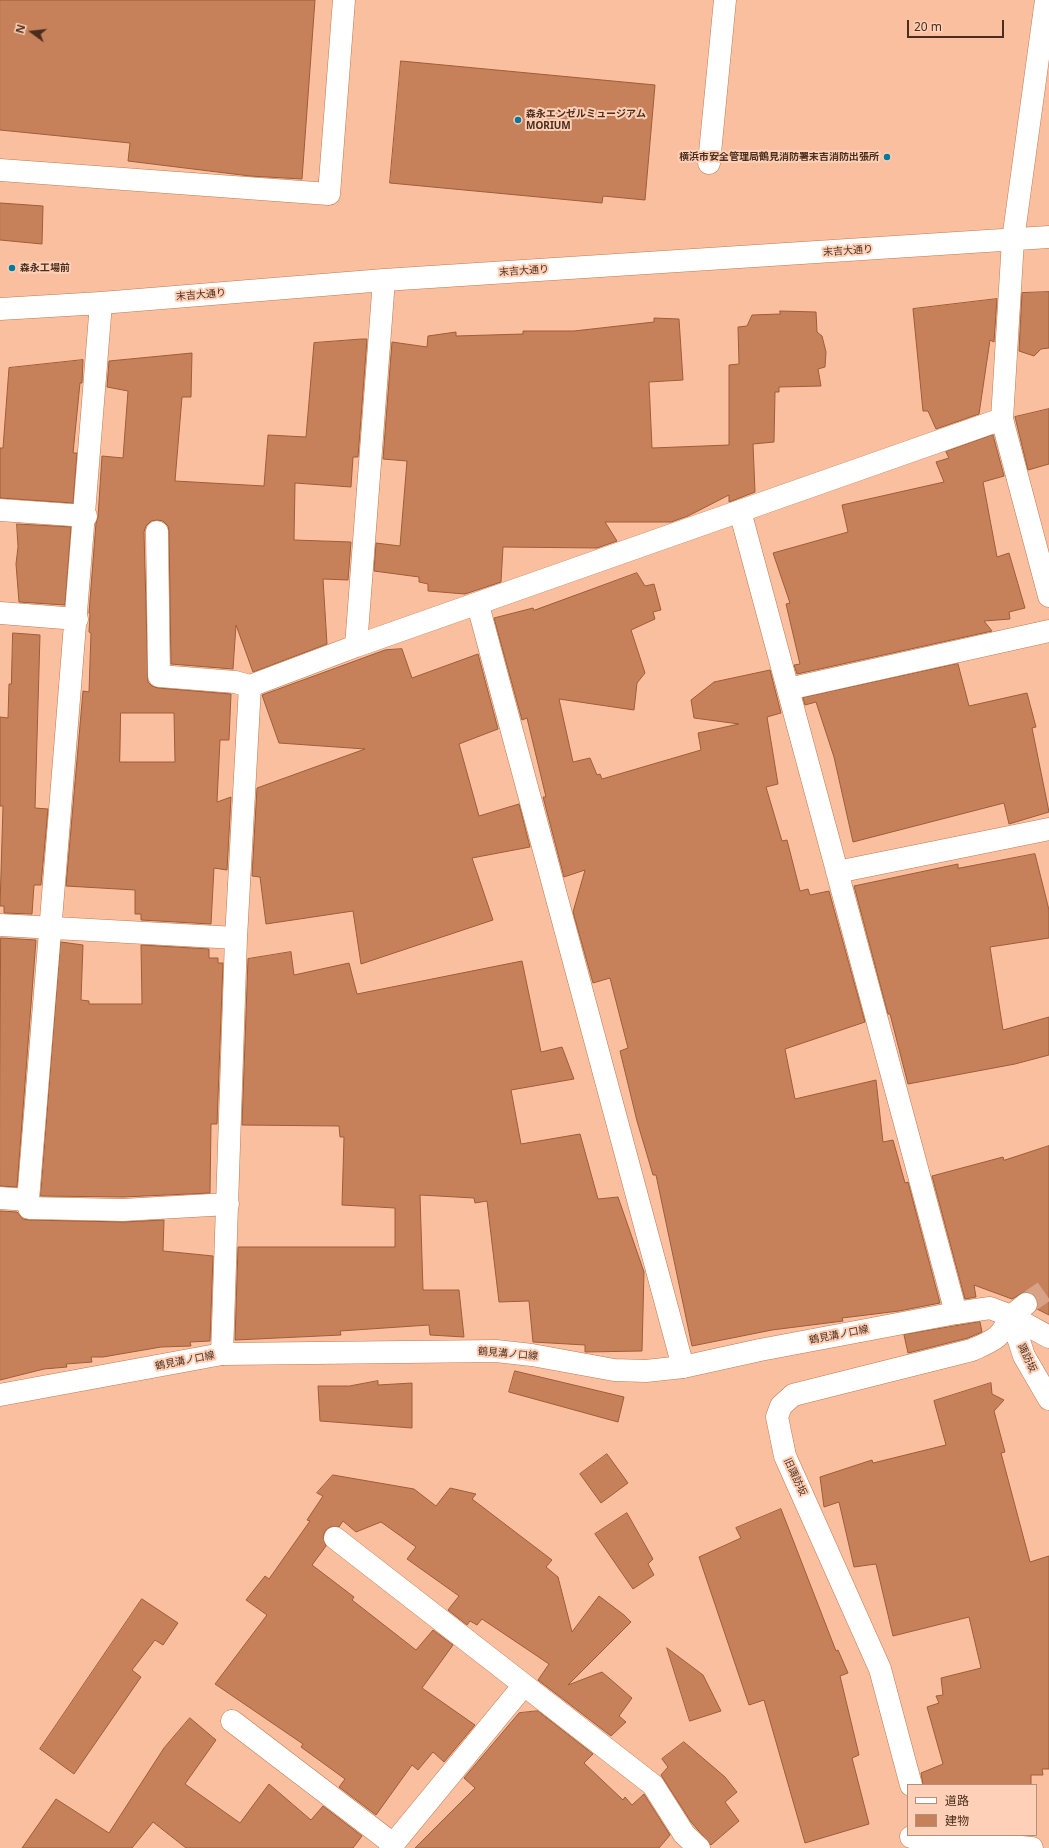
<!DOCTYPE html>
<meta charset="utf-8">
<style>
body{margin:0}
#map{position:relative;width:1049px;height:1848px;overflow:hidden;background:#fabf9f;font-family:"Noto Sans","Noto Sans JP",sans-serif}
canvas{display:block}
.legend{position:absolute;left:907px;top:1784px;width:130px;height:52px;box-sizing:border-box;background:#fdd0b7;border:1px solid #b58f79;margin:0;padding:5px 7px;list-style:none;font-size:12px;color:#4a2d1d}
.legend li{display:flex;align-items:center;gap:8px;height:20px}
.legend b{width:20px;border:1px solid #b58f79}
.north{position:absolute;left:12px;top:12px;width:40px;height:40px;-webkit-text-stroke:3px #fdd0b7;paint-order:stroke;rotate:285deg;font-size:11px;font-weight:700;line-height:16px;text-align:center;color:#4a2d1d}
.north::after{content:'';display:block;margin:auto;width:14px;height:18px;background:#4a2d1d;clip-path:polygon(50% 0,100% 100%,50% 72%,0 100%)}
.scale{position:absolute;left:907px;top:20px;width:97px;height:18px;box-sizing:border-box;border:2px solid #4a2d1d;border-top:0;padding-left:5px;font-size:12px;line-height:14px;white-space:nowrap;color:#4a2d1d;-webkit-text-stroke:3px #fdd0b7;paint-order:stroke}
</style>
<div id="map">
<canvas width="1049" height="1848"></canvas>
<ul class="legend">
<li><b style="height:5px;background:#fff"></b>道路</li>
<li><b style="height:11px;background:#c6815a"></b>建物</li>
</ul>
<div class="north">N</div>
<div class="scale">20 m</div>
</div>
<script>
const ctx = document.querySelector('canvas').getContext('2d');
ctx.lineJoin = 'round';
function paint(path, color) {
  ctx.fillStyle = color;
  ctx.fill(path, 'evenodd');
}
function stroke(path, color, width, dash) {
  ctx.strokeStyle = color;
  ctx.lineWidth = width;
  ctx.lineCap = dash ? 'butt' : 'round';
  ctx.setLineDash(dash || []);
  ctx.stroke(path);
}
function drawText(font, color, halo, rows, align = 'center') {
  ctx.font = font + ' "Noto Sans","Noto Sans JP",sans-serif';
  ctx.lineWidth = 4;
  ctx.setLineDash([]);
  ctx.textBaseline = 'middle';
  ctx.strokeStyle = halo;
  ctx.fillStyle = color;
  for (const [text, x, y, turn = 0] of rows) {
    ctx.save();
    ctx.translate(x, y);
    ctx.rotate((+turn || 0) * Math.PI / 180);
    ctx.textAlign = isNaN(turn) ? turn : align;
    if (halo) ctx.strokeText(text, 0, 0);
    ctx.fillText(text, 0, 0);
    ctx.restore();
  }
}
const building = new Path2D(`
 M0,0h315l-13,179 -52,-3 -122,-15 2,-18 -130,-13z
 M401,61l254,24 -10,115 -42,-4 -1,7 -212,-20z
 M0,203l43,3 -1,38 -42,-4z
 M1049,292v56l-8,1 -7,7 -15,-5 3,-58z
 M997,299l-3,43 -4,-2 -11,74 -43,15 -8,-18h-5l-10,-102z
 M780,311l36,1 1,20 5,4 4,16 -1,15 -7,2 3,17 -42,1v5h-4l-1,50 -21,2 2,48 -26,10v-7l-41,21 -17,6h-66l12,19 -20,7 -94,-1 -2,35 -36,12 -37,-3v-7l-9,-2v-5l-45,-6 2,-28 24,3 7,-85 -24,-2 9,-117 35,5 1,-11 28,-4v4l67,-2v-3h51l80,-9v-4l25,1 4,61 -34,2 3,66 77,-3v-80l10,-1 -1,-37 9,-1 5,-11 28,-1z
 M362,339h5l-9,118h-5l-2,30 -56,-4 -1,57 57,2 -3,38 -25,-1 4,65 -74,28 -17,-47 -3,44 -62,-5 -2,-133 -1,-5 -5,-5 -6,-1 -6,1 -5,5 -2,6 4,150 4,4 6,2 73,6 -2,46h-9l-3,62 14,-5 -4,73 -13,-2 -3,56 -70,-4v-6h-6v-24l-69,-4 17,-195 6,1 2,-59 -2,-1 1,-18 -1,-1 7,-90 2,-6 4,-61 21,2 5,-67 -21,-4 2,-26 83,-8 -1,44h-9l-7,84 89,5 4,-51 38,2 8,-94zM121,713h53l1,49h-55z
 M83,360l-1,23h-2l-7,70h4l-4,50 -73,-5v-50h3l6,-80z
 M1049,409v55l-21,6 -13,-53z
 M993,435l11,41 -21,6 14,75 12,-4 16,55 -16,4 1,7 -26,2 8,10 -195,43 -3,-9 6,-1 -14,-60 4,-1 -17,-50 75,-21 -6,-27 102,-23 -8,-20 13,-4 -3,-6z
 M17,524l54,3 -6,78 -46,-3 -3,-38 2,-17z
 M637,573l8,13 9,-2 7,26 -8,2 2,7 -24,11 14,43 -8,10 -3,27 -75,-11 14,63 17,-4 7,17 3,-1 2,5 99,-29 -3,-17 41,-9 -45,-6 -3,-18 23,-18 56,-12 11,43 -14,4 11,67 -12,3 16,54 5,-1 13,51 8,-2 2,6 19,-4 36,131 -80,27 10,50 81,-19 7,62 10,-2 12,43 3,-1 32,121 -41,8 -57,7 1,3 -71,9 -80,16 -36,-171h-3l-16,-54 -17,-70 8,-3 -18,-70 -17,5 -20,-71 12,-42 -21,7 -21,-80h3l-19,-79 -5,2 -28,-102 39,-10 1,2z
 M13,633l27,2 -5,173 13,1 -7,76h-7l-2,29 -28,-1v-7h-4l3,-100h-3v-89l8,1 1,-34h2z
 M402,649l10,29 66,-24 20,75 -39,15 20,72 40,-12 11,43 -58,11 21,62 -132,44 -8,-53 -87,13 -6,-47 -8,-1 5,-88 108,-39 -86,-6 -17,-48 123,-45z
 M958,664l11,42 58,-13 9,34 -4,1 17,84 -40,12 -5,-21 -151,39 -19,-85 -18,-55 -11,3 -2,-7z
 M1035,854l14,56v28l-59,9 13,83 46,-13v38l-34,9 -107,20 -18,-70h-2l-34,-128 104,-22v4z
 M1,938l35,2 -19,247 -17,-1z
 M61,942l22,3 -2,55 8,1v3h53l-1,-59 68,4v9h9v5h5l-6,161h-6l-1,69 -87,4 -82,-1z
 M291,952l3,23 55,-12 8,31 165,-33 19,91 21,-5 12,32 -63,11 10,54 59,-10 18,65 20,-2 26,75 -2,79 -57,1v-7l-52,-3 -4,-41 -30,1 -12,-101 -12,2 -1,-5 -54,-3 3,95h36l5,47 -34,-2 -1,-10 -89,6 1,4 -106,5 3,-93h157v-39l-53,-3 2,-68h-4l-1,-11 -97,-1 6,-166z
 M1049,1146v169l-12,-6 1,-7 -3,-6 -5,-4h-6l-12,7 -38,-14 2,12 -11,2 -33,-123 71,-19 1,3z
 M0,1211l17,1 6,7 6,1 94,2 41,-2 -1,31 50,5 -3,85 -20,1 1,4 -30,1 -58,10h-12l1,5 -26,2 1,3 -23,2 -44,11z
 M980,1322l2,10 -14,6 -60,15 -4,-18z
 M515,1371l109,26 -6,25 -109,-30z
 M378,1381v4l34,-2v45l-92,-7 -2,-35h31z
 M991,1383l1,11 12,6 -10,11 11,41 -4,1 29,109 19,-6v213h-7l1,6h-12v10h-108l-2,-12 22,-9 -16,-57 12,-4 -3,-7 7,-1 -2,-17 40,-10 -12,-51 -76,19 -17,-72 -22,3 -15,-65 -15,5 -4,-30 52,-17 1,3 73,-18 -12,-44z
 M607,1454l21,29 -27,20 -21,-29z
 M333,1475l81,14 22,17 14,-18 26,6 -4,5 80,61 -6,7 12,10 14,55 27,-36 25,19 7,7 -63,63 34,-13 30,26 -13,18 7,6 -15,14 -73,-56 11,-16 -67,-45 -5,6 -7,-4 -3,4 -19,-15 11,-14 -52,-37 9,-12 -35,-25 -25,10 -13,-11 -4,6h-9l-5,4 -2,5 3,10 -14,19 42,32 -2,3 64,50 17,-20 20,15 -31,43 53,37 -31,37 -11,-10 -15,18 -6,-5 -36,50 -37,-28 6,-8 -44,-32 2,-3 -88,-60 52,-69 -21,-15 19,-24 4,3 41,-58 -3,-1 16,-24 -6,-3z
 M781,1509l55,142 2,-1 10,23 -8,3 19,79 -7,3 17,66 -64,19 -41,-143 -15,5 -50,-148 42,-19 -5,-10z
 M627,1513l26,46 -5,5 6,11 -21,14 -38,-55z
 M142,1599l36,24 -15,22 -8,-5 -23,30 9,7 -67,97 -34,-25z
 M667,1648l36,27 18,36 -31,10z
 M538,1711l55,43 -9,9 39,37 2,-3 7,8 12,-11 26,41 -11,13h-244l60,-60 -11,-10 55,-65z
 M190,1718l26,22 -31,44 55,39 29,-39 42,36 12,-14 39,30 -9,12h-167l-33,-26 -21,26h-110l34,-49 53,34 55,-85z
 M684,1742l41,35 12,15 -12,10 14,19 -28,24 -20,-23 -30,-47 7,-8 -6,-8z`);
paint(building, '#c6815a');
stroke(building, '#9f5d37', 1);
stroke(new Path2D(`
 M1026,1304l23,-16`), '#d7a285', 22, [22, 11]);
const minor = new Path2D(`
 M1046,0l-33,240 -11,179 47,177
 M709,163l16,-163
 M0,170l329,24 15,-194
 M101,303c-22,299 -50,598 -73,897l1,8 94,2 105,-6
 M0,309l101,-6 283,-23 665,-43
 M0,510l86,6
 M740,511l216,802
 M157,532l2,144 76,6 15,4
 M478,605l205,762
 M0,613l77,6
 M356,646l28,-366
 M788,689l261,-58
 M837,872l212,-43
 M0,925l236,13
 M0,1198l28,2
 M1011,1316l13,40 25,43
 M1011,1316l38,21
 M222,1354l14,-416 14,-252 106,-40 646,-227
 M335,1538l318,247 31,49 15,14
 M232,1721l161,123
 M911,1785l-31,-116 -95,-213 -8,-39 4,-11 12,-11 179,-45c22,-10 28,-11 39,-34
 M911,1837l121,11
 M390,1848l134,-163`);
const major = new Path2D(`
 M0,1395l222,-41 274,-3 36,4 82,15 32,1 37,-4 77,-17 196,-37 34,-5 21,8 15,-12`);
stroke(minor, '#be7a53', 23);
stroke(major, '#be7a53', 23);
stroke(minor, '#fff', 22);
stroke(major, '#fff', 22);
for (const [x, y, r, color] of [
 [518,120,4,"#0079a1"],
 [887,157,4,"#0079a1"],
 [12,268,4,"#0079a1"]
]) {
  const dot = new Path2D();
  dot.arc(x, y, r, 0, 2 * Math.PI);
  ctx.fillStyle = color;
  ctx.fill(dot);
  stroke(dot, '#fdd0b7', 1.5);
}
drawText('bold 10px', '#4a2d1d', '#fdd0b7', [
 ["森永エンゼルミュージアム",526,114],
 ["MORIUM",526,126],
 ["横浜市安全管理局鶴見消防署末吉消防出張所",879,157,"right"],
 ["森永工場前",20,268]
], 'left');
drawText('10px', '#4a2d1d', '#fdd0b7', [
 ["末吉大通り",848,251,-4],
 ["末吉大通り",524,271,-4],
 ["末吉大通り",201,295,-5],
 ["鶴見溝ノ口線",839,1335,-11],
 ["鶴見溝ノ口線",508,1354,5],
 ["諏訪坂",1027,1358,65],
 ["鶴見溝ノ口線",185,1361,-11],
 ["旧諏訪坂",795,1477,65]
]);
</script>
